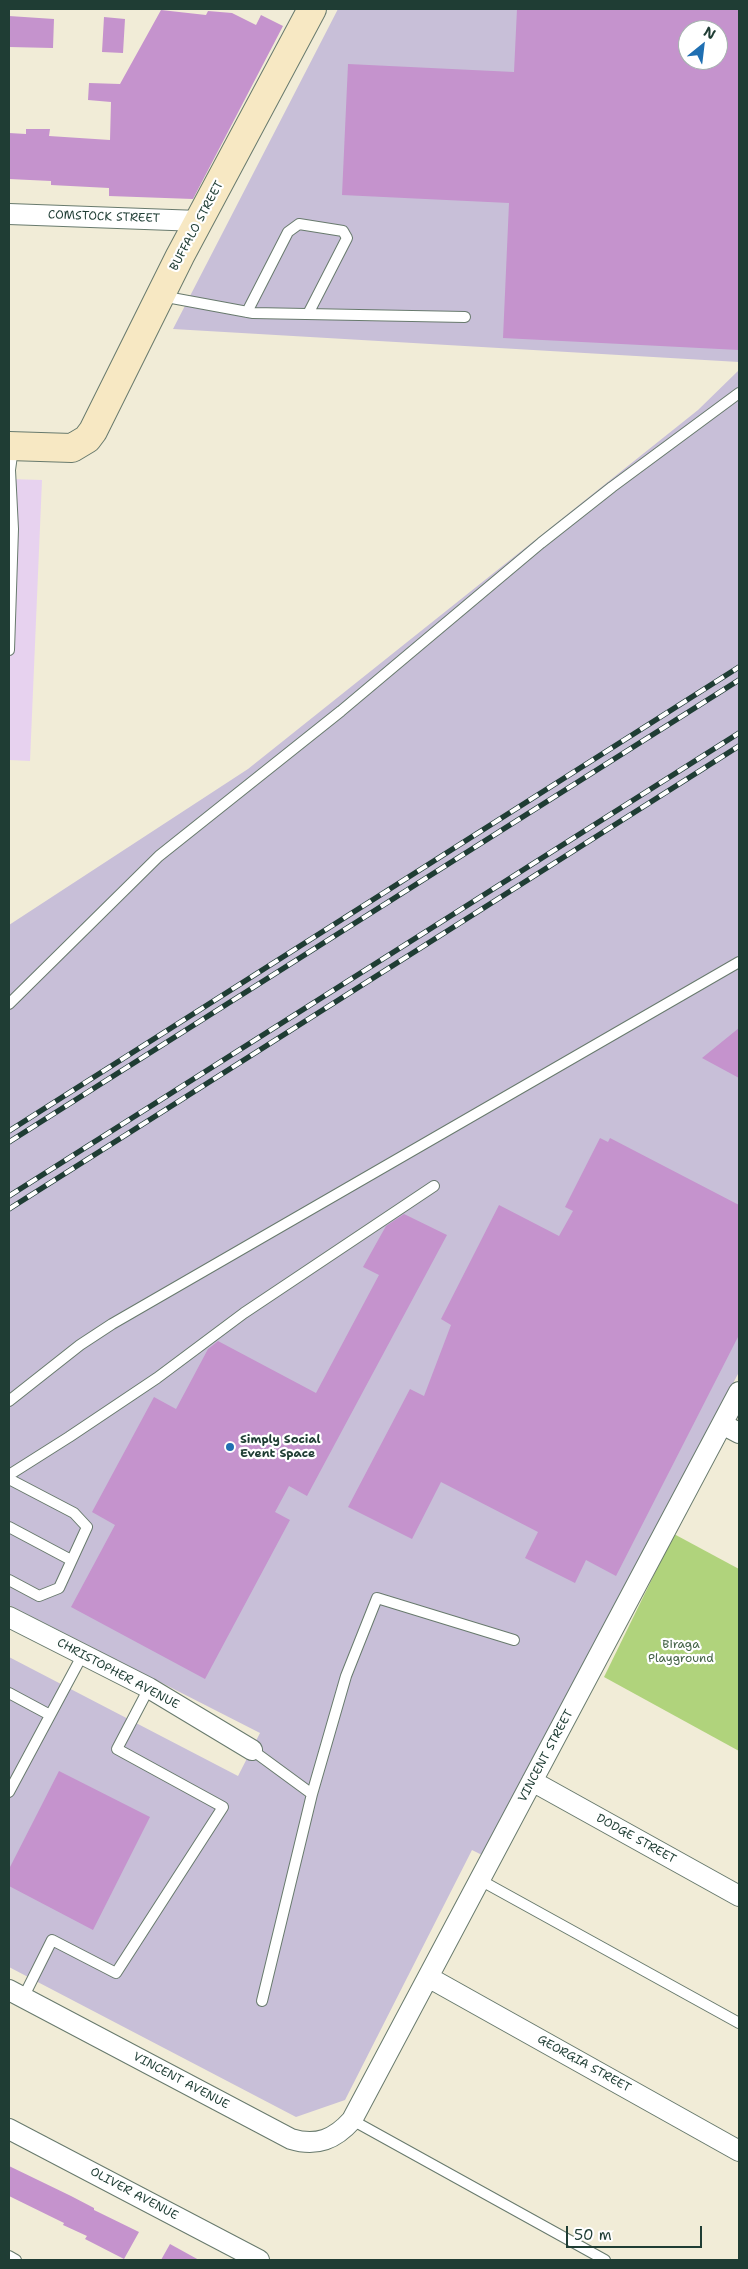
<!DOCTYPE html>
<style>
body{margin:0}
#map{position:relative;width:748px;height:2269px;overflow:hidden;background:#f1ecd7;font-family:"Shantell Sans",sans-serif}
canvas{display:block}
.frame{position:absolute;inset:0;border:10px solid #1f3d34;pointer-events:none}
.north{position:absolute;left:678px;top:20px;width:50px;height:50px;box-sizing:border-box;background:#fff;border:1px solid #a5b1ae;border-radius:50%;rotate:29deg;font-size:14px;font-weight:700;line-height:20px;text-align:center;color:#1f3d34}
.north::after{content:'';display:block;margin:auto;width:18px;height:22px;background:#1f6fb2;clip-path:polygon(50% 0,100% 100%,50% 72%,0 100%)}
.scale{position:absolute;left:566px;top:2226px;width:136px;height:22px;box-sizing:border-box;border:2px solid #1f3d34;border-top:0;padding-left:6px;font-size:15px;line-height:18px;white-space:nowrap;color:#1f3d34;-webkit-text-stroke:4px #fff;paint-order:stroke}
</style>
<div id="map">
<canvas width="748" height="2269"></canvas>
<div class="frame"></div>
<div class="north">N</div>
<div class="scale">50 m</div>
</div>
<script>
const ctx = document.querySelector('canvas').getContext('2d');
ctx.lineJoin = 'round';
function paint(path, color) {
  ctx.fillStyle = color;
  ctx.fill(path, 'evenodd');
}
function stroke(path, color, width, dash) {
  ctx.strokeStyle = color;
  ctx.lineWidth = width;
  ctx.lineCap = dash ? 'butt' : 'round';
  ctx.setLineDash(dash || []);
  ctx.stroke(path);
}
function drawText(font, color, halo, rows, align = 'center') {
  ctx.font = font + ' "Shantell Sans",sans-serif';
  ctx.lineWidth = 4.5;
  ctx.setLineDash([]);
  ctx.textBaseline = 'middle';
  ctx.strokeStyle = halo;
  ctx.fillStyle = color;
  for (const [text, x, y, turn = 0] of rows) {
    ctx.save();
    ctx.translate(x, y);
    ctx.rotate((+turn || 0) * Math.PI / 180);
    ctx.textAlign = isNaN(turn) ? turn : align;
    if (halo) ctx.strokeText(text, 0, 0);
    ctx.fillText(text, 0, 0);
    ctx.restore();
  }
}
paint(new Path2D(`
 M9,479l33,1 -12,281 -21,-1z`), '#e7d2ef');
paint(new Path2D(`
 M338,9h401v353l-566,-33zM688,30h30v30h-30z
 M739,370v1002l-135,257 -116,229 -16,-8 -127,250 -49,17 -287,-150v-310l229,119 22,-43 -251,-128v-680l239,-156 450,-359z`), '#c8bfd8');
paint(new Path2D(`
 M674,1534l65,35v182l-135,-74z`), '#b0d37c');
paint(new Path2D(`
 M517,9h222v341l-236,-12 6,-135 -167,-8 6,-131 166,8zM688,30h30v30h-30z
 M161,10l45,5 2,-4 24,2 24,12 5,-10 22,11 -90,173 -84,-3v-8l-58,-3v-4l-42,-2v-46l17,1v-5h24l-1,7 61,4 1,-38 -23,-2 1,-17 31,1z
 M9,16l45,3 -1,29 -44,-1z
 M104,17l21,2 -2,34 -21,-1z
 M739,1028v50l-37,-20z
 M600,1138l8,4 2,-4 129,67v130l-123,241 -30,-16 -11,23 -50,-25 13,-26 -97,-50 -29,57 -64,-32 62,-118 14,7 27,-71 -10,-6 58,-114 60,31 14,-25 -8,-4z
 M404,1214l43,21 -140,261 -18,-10 -14,26 15,8 -85,159 -134,-72 44,-82 -23,-13 62,-115 22,12 32,-60 10,-8 98,52 63,-118 -16,-8 23,-41z
 M59,1771l91,46 -57,113 -84,-44v-17z
 M9,2166l62,30 23,12v2l45,22 -15,27 -39,-20 2,-3 -24,-11 1,-2 -55,-27z
 M170,2244l29,16h-38z`), '#c593cd');
const lane = new Path2D(`
 M161,296l92,17 212,4
 M247,312l41,-80 11,-8 44,7 4,7 -39,76
 M9,529h4l-4,121
 M13,529l-3,-59 3,-22
 M9,1004l150,-148 182,-145 200,-168 71,-56 127,-94
 M9,1401l71,-56 32,-21 627,-362
 M9,1475l60,-38 88,-59 87,-65 190,-127
 M9,1479l65,34 13,14 -28,61 -20,8 -30,-16
 M9,1527l62,33
 M9,1693l41,22
 M252,1750l60,44 -50,207
 M9,1792l74,-138
 M312,1794l34,-118 31,-78 137,42
 M480,1880l259,143
 M23,1998l29,-58 64,33 107,-166 -106,-58 32,-61
 M352,2120l253,140
 M9,2256l7,4`);
const street = new Path2D(`
 M9,214l190,7
 M722,1424l17,9
 M9,1617l140,71 103,62
 M532,1781l207,115
 M428,1977l311,174
 M9,1990l282,149c26,8 44,0 61,-19l387,-728
 M9,2129l250,131`);
const secondary = new Path2D(`
 M9,446l63,2 15,-9 6,-8 87,-175 132,-247`);
stroke(lane, '#687a6d', 12);
stroke(street, '#687a6d', 22);
stroke(secondary, '#687a6d', 30);
stroke(lane, '#fff', 10);
stroke(street, '#fff', 20);
stroke(secondary, '#f7e8c3', 28);
const rail = new Path2D(`
 M9,1131l730,-464
 M9,1142l730,-462
 M9,1196l730,-463
 M9,1209l730,-463`);
stroke(rail, '#1f3d34', 5.5);
stroke(rail, '#fff', 4, [11]);
for (const [x, y, r, color] of [
 [230,1447,5,"#1f6fb2"]
]) {
  const dot = new Path2D();
  dot.arc(x, y, r, 0, 2 * Math.PI);
  ctx.fillStyle = color;
  ctx.fill(dot);
  stroke(dot, '#fff', 2);
}
drawText('12px', '#1f3d34', '#fff', [
 ["COMSTOCK STREET",104,217,2],
 ["BUFFALO STREET",197,226,-62],
 ["CHRISTOPHER AVENUE",118,1674,28],
 ["VINCENT STREET",546,1756,-62],
 ["DODGE STREET",636,1839,29],
 ["GEORGIA STREET",584,2064,29],
 ["VINCENT AVENUE",181,2081,28],
 ["OLIVER AVENUE",134,2194,28]
]);
drawText('bold 12px', '#1f3d34', '#fff', [
 ["Simply Social",240,1440],
 ["Event Space",240,1454]
], 'left');
drawText('12px', '#436246', '#fff', [
 ["Biraga",681,1645],
 ["Playground",681,1659]
]);
</script>
